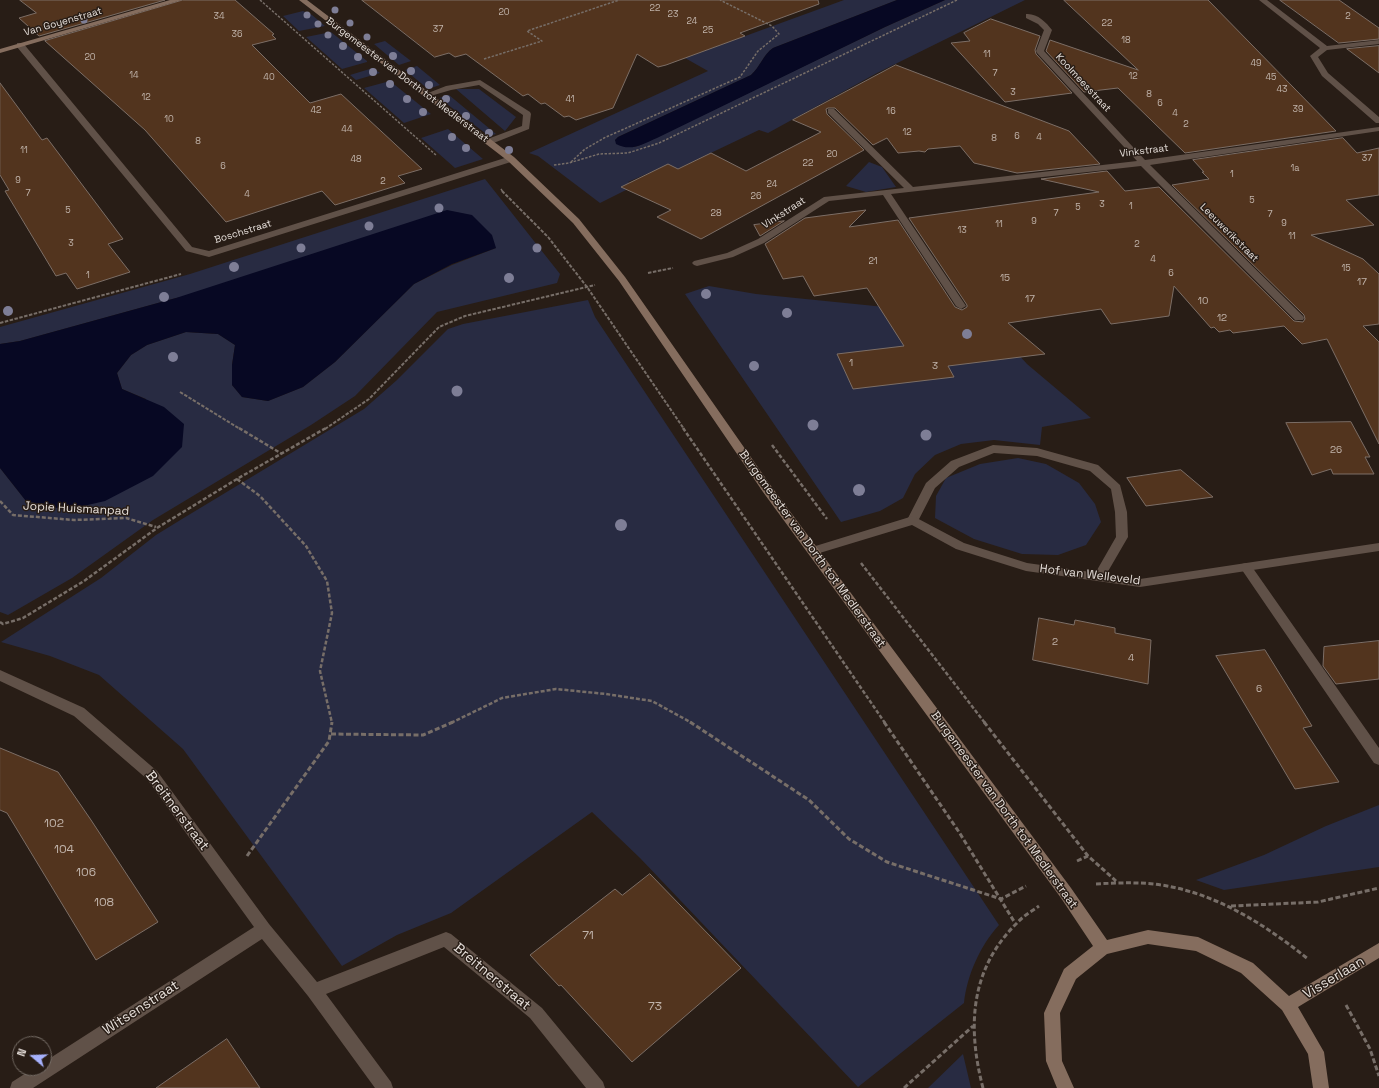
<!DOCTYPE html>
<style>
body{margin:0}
#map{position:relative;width:1379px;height:1088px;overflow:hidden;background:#281d16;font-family:"Space Grotesk",sans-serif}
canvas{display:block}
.north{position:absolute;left:12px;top:1036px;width:40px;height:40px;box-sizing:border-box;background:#281d16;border:1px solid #746b64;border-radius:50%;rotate:289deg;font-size:11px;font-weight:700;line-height:16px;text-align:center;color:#e6dfda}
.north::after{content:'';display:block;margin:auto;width:14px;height:18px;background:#a6b1fc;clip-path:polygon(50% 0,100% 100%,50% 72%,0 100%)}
</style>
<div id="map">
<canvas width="1379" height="1088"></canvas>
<div class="north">N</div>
</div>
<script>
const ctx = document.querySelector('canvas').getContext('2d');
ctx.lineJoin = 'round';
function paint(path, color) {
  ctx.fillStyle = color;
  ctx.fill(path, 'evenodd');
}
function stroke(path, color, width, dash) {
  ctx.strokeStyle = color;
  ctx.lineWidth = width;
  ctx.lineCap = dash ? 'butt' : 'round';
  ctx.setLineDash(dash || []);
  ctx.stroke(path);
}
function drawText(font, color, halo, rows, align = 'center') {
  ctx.font = font + ' "Space Grotesk",sans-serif';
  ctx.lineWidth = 3;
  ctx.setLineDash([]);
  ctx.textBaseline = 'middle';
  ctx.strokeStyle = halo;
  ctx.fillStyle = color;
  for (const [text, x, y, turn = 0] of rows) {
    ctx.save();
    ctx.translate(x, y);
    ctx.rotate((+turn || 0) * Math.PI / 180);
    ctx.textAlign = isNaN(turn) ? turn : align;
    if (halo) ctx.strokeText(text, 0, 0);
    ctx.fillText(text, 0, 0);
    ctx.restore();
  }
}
paint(new Path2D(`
 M844,0h53l-124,48c-10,7 -13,19 -22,27l-133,62 -3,3c8,8 12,8 23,6l247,-119 60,-27h80l-148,73 -109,60 -9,-3 -84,40 -10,-4 -37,16 6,4 -34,17 -62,-47 -9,-3 179,-82 -23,-13z
 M303,11l9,4 13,11 -26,5 -16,-15z
 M331,32l36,29v1l-25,7 -36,-32z
 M385,41l26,20 -12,4 -25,-21z
 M417,66l23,19 -12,4 -23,-19z
 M373,68l7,5 -24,7 -6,-5z
 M390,81l41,33 -27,9 -40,-35z
 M456,89h23l37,28 -11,14z
 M449,95l47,39 -7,2 -50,-38z
 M448,129l35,30 -28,9 -34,-30z
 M869,162l13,5 14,20 -30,5 -20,-6z
 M485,179l75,95 -3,9 -120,29 -82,84 -44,29 -158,95 -81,58 -64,37 -8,-3v-144l26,33 120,-102 -24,-10 -5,-16 14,-18 16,-10 39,-13 32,2 17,11 -3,20v20l10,12 26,4 35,-14 32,-25 79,-78 38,-19 44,-17 -320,50 -156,43 -20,3v-17l190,-53z
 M709,286l47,8 228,23 43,47 64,54 -49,9 -2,18 -46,-5 -33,4 -26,11 -20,19 -12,24 -23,13 -39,11 -156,-228z
 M588,300l7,17 404,608c-19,21 -32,50 -35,78l-106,84 -218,-229 -48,-46 -141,101 -54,22 -55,31 -159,-217 -84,-74 -49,-19 -49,-14 100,-64 55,-43 26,-16 182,-110 33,-29 51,-51 15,-5z
 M1018,458l28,6 33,19 16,21 6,18 -15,23 -28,10 -36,-1 -48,-15 -39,-21 1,-22 10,-18 34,-14z
 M1379,805v62l-155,23 -28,-10 68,-25 62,-29z
 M963,1054l8,34h-43z`), '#282b42');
paint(new Path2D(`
 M897,0h48l-60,27 -228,111c-14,6 -26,14 -41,6l-1,-4 3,-3 133,-62c9,-8 12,-20 22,-27z
 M447,210l25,5 20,20 4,13 -44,16 -38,20 -79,78 -32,25 -35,14 -26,-4 -10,-12v-20l3,-20 -17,-11 -32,-2 -39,13 -16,10 -14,18 5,16 42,18 20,17 -2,23 -29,29 -48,25 -39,9 -40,-9 -26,-33v-124l20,-3 156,-43z`), '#070823');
const building = new Path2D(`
 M20,0h145l-126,36 -20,-18 17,-5z
 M183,0h52l39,34 -2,1 4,4 -24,6 58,58 31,-9 81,75 -24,7 7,7 -70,22 -13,-14 -96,31 -81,-92 -100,-89z
 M362,0h456l1,4 -79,29 5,3 -79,29 -8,2 -21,-13 -24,54 -37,12 -7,-4 -5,1 -19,-14 -4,1 -13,-10 -5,2 -57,-42 -11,3 -6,-4 -14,4z
 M1064,0h144l128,131 -151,22 -67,-65 -34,4 -38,-41 4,-11 88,30z
 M1280,0h59l40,28v11l-40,4z
 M991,19l49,17 -5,14 1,4 36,39 -67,9 -54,-59 19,-2 -6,-8z
 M1379,46v27l-32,-24z
 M896,65l173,66 31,33 -83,9 -43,-10 -14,-17 -32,3 -3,3 -6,-1 -21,2 -11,-15 -14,7 -38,-37h-7l-2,1 1,5 37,36 -163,89 -44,-22 14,-7 -50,-23 47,-23 10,5 33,-16 35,18 75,-39 -28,-12z
 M0,83l42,57 5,-2 76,101 -15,5 22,28 -53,17 -11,-16 -10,3 -51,-85 4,-1 -9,-15z
 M1343,138l14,15 22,-5v47l-33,5 28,25 -63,10 52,24 16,15v50l-16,2 16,16v102l-52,-105 -25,5 -18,-18 -51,7 -3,-3 -11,2 -5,-5 -3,1 -37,-42 -5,30 -58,8 -10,-15 -93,14 37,31 -97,12 6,11 -101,12 -16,-35 67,-8 -37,-58 -53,8 -11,-20 -20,3 -18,-35 40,-26 61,-8 -17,17 49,-7 57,87 7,3 5,-3v-2l-58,-87 190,-26 -58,-13 66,-8 18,20 34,-4 135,134 9,1 2,-3 -1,-4 -132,-130 37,-6 -7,-7h2l-11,-12z
 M784,221l-24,15 -6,-11z
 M1351,422l19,35h-5l9,17h-41l-2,-5 -19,6 -26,-52z
 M1181,470l32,27 -67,9 -19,-28z
 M1039,618l35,7 1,-5 40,8v5l36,7 -3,44 -115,-24z
 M1379,641v38l-43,5 -13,-18 1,-19z
 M1265,650l47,76 -9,2 36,54 -44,7 -79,-133z
 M0,748l58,24 33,48 67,102 -62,38 -89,-147 -7,-3z
 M650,874l91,94 -109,94 -71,-77 -2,1 -29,-31 85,-66 7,6z
 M227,1039l33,49h-104l56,-39z`);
paint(building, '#52341e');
stroke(building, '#7c6e66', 1);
stroke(new Path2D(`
 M260,0l177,156
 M484,59l58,-18 -15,-10 92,-31
 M571,162l14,-13 19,-11 136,-61 18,-26 21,-17 -7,-8 -52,-26
 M554,165l15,-2 30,-9 29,-1 31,-10 298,-143
 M501,189l2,3`), '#776e68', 1.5, [2.5, 1.5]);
stroke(new Path2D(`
 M502,191l46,46 39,50 97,142
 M648,273l25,-5
 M0,323l181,-49
 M180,392l60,37
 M325,429l44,-30 70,-72 26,-11 130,-31`), '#776e68', 2, [3.5, 1.5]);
stroke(new Path2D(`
 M239,428l43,26
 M683,428l202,295
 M772,445l55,74
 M237,479l23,17 46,50 21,35 5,32 -12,58 12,52
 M0,501l13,14 61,5 52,-2 30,9
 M861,563l124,160
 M0,622l3,2 20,-6 61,-37 73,-53 80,-49 89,-51
 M451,723l51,-25 54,-9 50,5 46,7 40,22`), '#776e68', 2.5, [4, 2]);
stroke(new Path2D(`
 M690,722l119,78 40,39 38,23 114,37 25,-13
 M884,722l75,110 56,91
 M984,722l104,134 28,25
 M331,734l92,1 30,-13
 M247,856l82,-115 3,-19
 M1077,861l11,-5
 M1096,884c19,-1 38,-2 58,0 59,7 109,39 154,75
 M1231,906l87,-4 61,-14
 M1346,1005l24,44 9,27
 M904,1088l69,-62
 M983,1088c-16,-61 -13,-119 34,-165 6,-7 15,-12 22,-17`), '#776e68', 3, [5, 2.5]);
paint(new Path2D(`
 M480,80l50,32 1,2 -2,15 -38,15h-6l-1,-2 1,-2 37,-14 1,-11 -44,-30 -28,5 -24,7 -4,-2 23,-9z
 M993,445l44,3 61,17 22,20 7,27 1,25 -25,43 -4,1 -4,-1 -2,-3 23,-40 -1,-25 -4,-23 -21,-18 -53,-15 -43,-3 -35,14 -24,21 -18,35h-8l-2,-3 19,-37 25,-22z
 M1246,563l4,1 129,184v17l-5,-2 -132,-193 -2,-3 2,-3z`), '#605148');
paint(new Path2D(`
 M1259,0h8l60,46 52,-6v4l-52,6 -9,7 10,16 51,44v6h-3l-54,-47 -12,-20 10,-8z
 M1026,14c11,-1 20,8 26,16l-8,21 101,109 234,-33v4l-229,34 153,151 1,2 -1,2h-8l-154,-154 -250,28 75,112 -5,3 -5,-3 -73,-111 -54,6 -65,42 -31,14 -36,9 -3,-1 -2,-2 2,-2 33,-8 31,-14 66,-42 80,-9 -76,-75v-4h6l79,78 224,-26 -100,-108 -1,-2 8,-21 -6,-6 -12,-6z
 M17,43h6l169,204 17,4 299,-94 3,-1 4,3 -1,2 -305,96 -23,-6 -169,-204z
 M913,516l51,27 63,20 113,16 239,-36v8l-239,36 -114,-16 -70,-22 -44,-24 -99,30 -4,-1 -2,-3 2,-3z
 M0,670l84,38 73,63 112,153 48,58 129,-50 5,2 91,74 61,74 2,6h-19l-56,-70 -86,-71 -118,47 65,88 2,6h-18l-67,-92 -46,-57 -229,149h-23l2,-6 22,-14h10v-6l210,-135 -107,-148 -73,-63 -74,-35z`), '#605148');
paint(new Path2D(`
 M170,0h12l-182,53v-4z
 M299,0h8l207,157 65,62 46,58 146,209 300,402 36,52 41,-10 50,7 55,26 36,33 90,-53v15l-81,49 26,45 5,36h-16l-5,-34 -26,-44 -41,-37 -45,-22 -48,-7 -41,10 -31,25 -16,34 2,48 12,27h-17l-11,-27 -2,-48 20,-44 29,-23 -32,-48 -298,-406 -144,-211 -46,-58 -65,-62z`), '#856d5e');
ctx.fillStyle = '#7e7e96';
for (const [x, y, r] of [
 [335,10,3.5],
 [307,15,3.5],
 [84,20,3.5],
 [350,23,3.5],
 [318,24,3.5],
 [328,35,3.5],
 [367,37,3.5],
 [343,46,4],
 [393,56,4],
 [358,57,4],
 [411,71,4],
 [373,72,4],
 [390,84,4],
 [429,85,4],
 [407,99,4],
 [446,99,4],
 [423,112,4],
 [466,116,4],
 [489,133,4],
 [452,137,4],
 [466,148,4],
 [509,150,4],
 [439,208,4.5],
 [369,226,4.5],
 [301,248,4.5],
 [537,248,4.5],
 [234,267,5],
 [509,278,5],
 [706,294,5],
 [164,297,5],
 [8,311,5],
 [787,313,5],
 [967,334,5],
 [173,357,5],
 [754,366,5],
 [457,391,5.5],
 [813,425,5.5],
 [926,435,5.5],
 [859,490,6],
 [621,525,6]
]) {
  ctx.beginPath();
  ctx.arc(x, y, r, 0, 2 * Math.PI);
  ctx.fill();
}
drawText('9px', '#c1b4ab', null, [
 ["22",655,9],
 ["20",504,13],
 ["23",673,15],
 ["34",219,17],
 ["2",1348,17],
 ["24",692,22],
 ["22",1107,24],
 ["37",438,30],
 ["25",708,31],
 ["36",237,35],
 ["18",1126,41],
 ["11",987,55],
 ["20",90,58],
 ["49",1256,64],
 ["7",995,74],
 ["14",134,76],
 ["12",1133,77],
 ["40",269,78],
 ["45",1271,78],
 ["43",1282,90],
 ["3",1013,93],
 ["8",1149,95],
 ["12",146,98],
 ["41",570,100],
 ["6",1160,104],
 ["39",1298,110],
 ["42",316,111],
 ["16",891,112],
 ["4",1175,114],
 ["10",169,120],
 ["2",1186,125],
 ["44",347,130],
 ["12",907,133],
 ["6",1017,137],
 ["4",1039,138],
 ["8",994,139],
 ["8",198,142],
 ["11",24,151],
 ["20",832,155],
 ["37",1367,159],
 ["48",356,160],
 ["22",808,164],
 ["6",223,167],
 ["1a",1295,169],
 ["1",1232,175],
 ["9",18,181],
 ["2",383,182],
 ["24",772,185],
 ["7",28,194],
 ["4",247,195],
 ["26",756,197],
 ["5",1252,201],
 ["3",1102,205],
 ["1",1131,207],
 ["5",1078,208],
 ["5",68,211],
 ["28",716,214],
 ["7",1056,214],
 ["7",1270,215],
 ["9",1034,222],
 ["9",1284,224],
 ["11",999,225],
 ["13",962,231],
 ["11",1292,237],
 ["3",71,244],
 ["2",1137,245],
 ["4",1153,260],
 ["21",873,262],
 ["15",1346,269],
 ["6",1171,274],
 ["1",88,276]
]);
drawText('10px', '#e6dfda', '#281d16', [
 ["Van Goyenstraat",63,22,-16],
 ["Burgemeester van Dorth tot Medlerstraat",407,80,37],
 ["Koolmeesstraat",1083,83,47],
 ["Vinkstraat",1144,151,-7],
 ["Vinkstraat",784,213,-33],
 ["Boschstraat",243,232,-17],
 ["Leeuwerikstraat",1229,233,45]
]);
drawText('10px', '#c1b4ab', null, [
 ["15",1005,278],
 ["17",1362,282],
 ["17",1030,299],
 ["10",1203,301],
 ["12",1222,318],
 ["1",851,363],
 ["3",935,366],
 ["26",1336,450],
 ["2",1055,642],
 ["4",1131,658],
 ["6",1259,689]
]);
drawText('12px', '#e6dfda', '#281d16', [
 ["Jopie Huismanpad",76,509,3],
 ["Burgemeester van Dorth tot Medlerstraat",812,549,54],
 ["Hof van Welleveld",1090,575,7],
 ["Burgemeester van Dorth tot Medlerstraat",1004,810,54]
]);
drawText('12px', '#c1b4ab', null, [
 ["102",54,824],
 ["104",64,850],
 ["106",86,873],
 ["108",104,903],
 ["71",588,936],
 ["73",655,1007]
]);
drawText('14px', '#e6dfda', '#281d16', [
 ["Breitnerstraat",177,811,53],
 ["Breitnerstraat",492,977,40],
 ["Visserlaan",1334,978,-31],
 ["Witsenstraat",141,1008,-33]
]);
</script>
